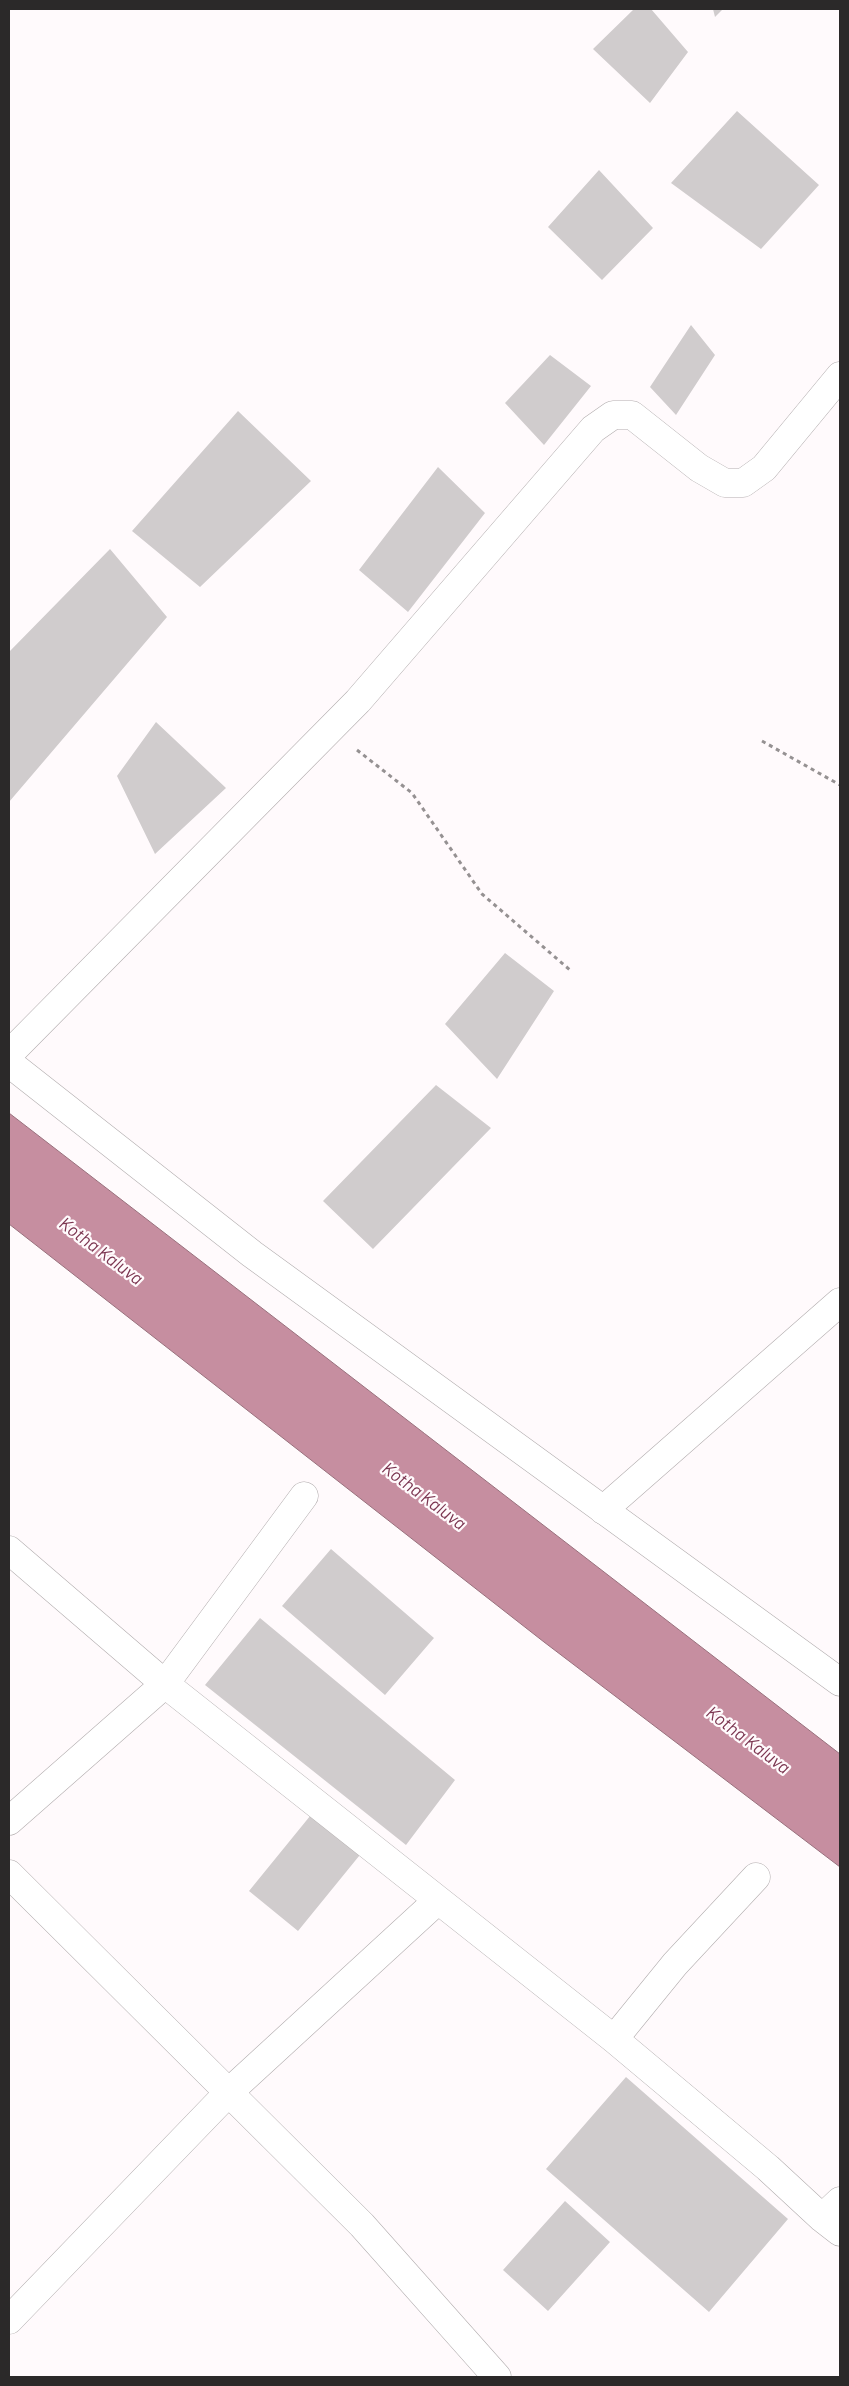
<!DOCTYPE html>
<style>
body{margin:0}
#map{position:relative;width:849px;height:2386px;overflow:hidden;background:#fffafc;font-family:Barlow,sans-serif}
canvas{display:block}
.frame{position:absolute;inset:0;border:10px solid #2b2929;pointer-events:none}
</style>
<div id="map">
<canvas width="849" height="2386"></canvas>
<div class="frame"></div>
</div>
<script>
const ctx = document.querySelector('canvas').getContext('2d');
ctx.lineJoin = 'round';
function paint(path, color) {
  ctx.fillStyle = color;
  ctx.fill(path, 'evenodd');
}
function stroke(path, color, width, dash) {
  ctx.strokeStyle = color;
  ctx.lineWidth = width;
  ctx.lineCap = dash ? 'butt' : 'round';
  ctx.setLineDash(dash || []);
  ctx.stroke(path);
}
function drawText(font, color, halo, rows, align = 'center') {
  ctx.font = font + ' Barlow,sans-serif';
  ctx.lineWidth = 4.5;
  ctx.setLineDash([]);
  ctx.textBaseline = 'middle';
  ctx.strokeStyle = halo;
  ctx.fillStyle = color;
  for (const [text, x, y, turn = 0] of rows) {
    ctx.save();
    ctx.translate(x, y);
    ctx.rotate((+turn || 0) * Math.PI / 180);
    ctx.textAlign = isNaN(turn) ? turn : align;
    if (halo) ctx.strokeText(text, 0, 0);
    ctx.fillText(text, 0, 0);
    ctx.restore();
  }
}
const water = new Path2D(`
 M9,1113l831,641v113l-296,-225 -535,-418z`);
paint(water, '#c68ea0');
stroke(water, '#98707c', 1);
paint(new Path2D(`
 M634,9h17l37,43 -38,51 -57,-54z
 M713,9h10l-8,8z
 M737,111l82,74 -58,64 -90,-66z
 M599,170l54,58 -51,52 -54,-53z
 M691,325l24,30 -39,60 -26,-28z
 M550,355l41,31 -47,59 -39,-42z
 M238,411l73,70 -111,106 -68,-56z
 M438,467l47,46 -77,99 -49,-42z
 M110,549l57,68 -158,185v-150z
 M156,722l70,66 -71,66 -38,-78z
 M505,953l49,38 -57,88 -52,-55z
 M436,1085l55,43 -118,121 -50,-48z
 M331,1549l103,89 -49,57 -103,-89z
 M260,1618l195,162 -49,65 -201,-160z
 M319,1805l49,40 -70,86 -49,-40z
 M626,2077l162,142 -79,93 -163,-143z
 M565,2201l45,41 -62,69 -45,-41z`), '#d0cccd');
const minor = new Path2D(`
 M9,1054l349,-353 235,-272 20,-14h19l67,53 26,15h18l21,-15 76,-92
 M603,1510l237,-208
 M9,1550l156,134 449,355 154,129 54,50 18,14
 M9,1821l156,-137 139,-188
 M9,1874l353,351 135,152
 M614,2039l61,-75 81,-87
 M822,2218l18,-17
 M9,2320l220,-228 208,-191`);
const major = new Path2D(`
 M9,1063l243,191 588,428`);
stroke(minor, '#b1acad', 29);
stroke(major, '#b1acad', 29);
stroke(new Path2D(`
 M762,741l78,44
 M357,750l55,43 70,101 88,76`), '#959192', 3, [4, 4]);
stroke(minor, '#fff', 28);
stroke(major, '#fff', 28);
drawText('italic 18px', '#7c3651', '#fffafc', [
 ["Kotha Kaluva",101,1251,37],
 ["Kotha Kaluva",424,1496,37],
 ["Kotha Kaluva",748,1740,37]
]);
</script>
